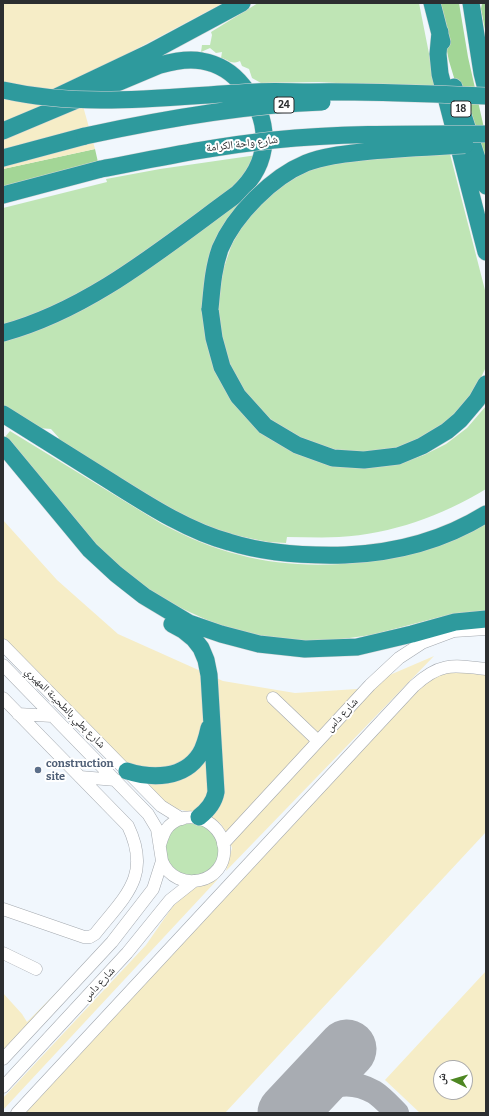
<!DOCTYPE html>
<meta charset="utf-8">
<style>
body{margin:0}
#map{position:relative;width:489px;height:1116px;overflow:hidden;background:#f1f7fd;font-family:Bitter,"Noto Naskh Arabic",serif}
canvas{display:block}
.frame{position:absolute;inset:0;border:4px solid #2c2e30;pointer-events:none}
.north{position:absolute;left:433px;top:1060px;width:40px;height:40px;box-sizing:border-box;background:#fff;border:1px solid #ababac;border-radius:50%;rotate:275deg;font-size:11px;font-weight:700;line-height:16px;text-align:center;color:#2c2e30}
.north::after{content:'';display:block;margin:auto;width:14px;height:18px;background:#4e8723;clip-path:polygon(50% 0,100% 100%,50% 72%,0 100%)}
</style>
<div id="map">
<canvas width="489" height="1116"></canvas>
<div class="frame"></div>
<div class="north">ش</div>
</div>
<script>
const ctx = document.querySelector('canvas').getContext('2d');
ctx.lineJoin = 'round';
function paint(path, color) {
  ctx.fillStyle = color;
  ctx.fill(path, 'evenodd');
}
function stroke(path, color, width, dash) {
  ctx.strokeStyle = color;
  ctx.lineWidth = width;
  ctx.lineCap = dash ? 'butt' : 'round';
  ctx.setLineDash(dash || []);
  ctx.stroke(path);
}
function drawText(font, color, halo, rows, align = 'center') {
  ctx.font = font + ' Bitter,"Noto Naskh Arabic",serif';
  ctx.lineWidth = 4;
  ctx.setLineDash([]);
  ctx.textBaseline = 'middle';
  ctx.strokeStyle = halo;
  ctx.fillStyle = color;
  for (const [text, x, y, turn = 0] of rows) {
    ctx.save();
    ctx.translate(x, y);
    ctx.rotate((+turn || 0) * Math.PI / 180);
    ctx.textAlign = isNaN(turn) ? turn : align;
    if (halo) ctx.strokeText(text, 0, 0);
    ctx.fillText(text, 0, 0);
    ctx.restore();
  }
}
paint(new Path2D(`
 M258,3h161l17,86 -117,-7 -58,1 -9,-5 -3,-9 -7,-3 -2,-5c-10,4 -10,-1 -19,-3l1,-6 -6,1 -6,-5 -9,4 1,-7h8l2,-10 -1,-3z
 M450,154l36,140v73l-10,21 -7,11 -26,27 -43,22 -37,4 -25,-2 -12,-3 -26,-10 -25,-14 -10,-9 -18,-20 -8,-12 -12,-24 -4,-13 -5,-38 5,-37 9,-26 14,-24 19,-21 21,-17 24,-12 30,-8 73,-7z
 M257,155l-12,24 -74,55 -78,54 -90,40v-120l104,-26 -1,-3 54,-10z
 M243,199l-15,20 -22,117 72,105 122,22 24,-8 22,-11 21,-16 19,-22v83c-45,27 -94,45 -147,48 -17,1 -35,0 -52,0l-1,6 -18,-1 -34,-7 -16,-5 -32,-12 -130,-79 3,-1 -8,-9 -13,-1 -35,-22v-65l15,-4z
 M10,431l152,93c69,37 132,47 210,37l114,-39v89l-24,2 -22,4 -69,18 -36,5 -33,1 -37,-4 -39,-10 -19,-7 -37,-17 -19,-10 -47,-38 -99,-118z
 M165 849a27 27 0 1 1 54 0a27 27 0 1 1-54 0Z`), '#bfe5b5');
paint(new Path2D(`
 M437,3h22l9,54 18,80v47l-37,-123z
 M482,3h4v32l-5,-26z
 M95,149l5,22 -97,23v-25z`), '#a3d696');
paint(new Path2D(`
 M3,3h220l-147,78 19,68 -92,20z
 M3,520l54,60 61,54 105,47 72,12 62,-4 77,-33 -208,215 6,-23 -6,-16 -6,-9 -12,-8 -32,-6 -11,-7 -19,-17 -143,-147z
 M486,670v162l-261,281h-207l410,-440z
 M218,879l-215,231v-12l143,-153 27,-39 21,-19z
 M89,960l-86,91v-58l19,21 5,8z
 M486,971v142h-66l-35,-33zM441,1068h24v24h-24z`), '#f6edc7');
stroke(new Path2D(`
 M298,1101c26,-13 48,-25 76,-9 8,5 16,14 23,21`), '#a8acb2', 24);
stroke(new Path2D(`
 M287,1113l60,-64`), '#a8acb2', 59);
const minor = new Path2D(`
 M3,645l158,161 21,13
 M3,665l145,149 9,15 5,32c14,34 66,22 62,-14 -3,-26 -35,-40 -55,-21 -5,5 -7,12 -9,19
 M3,698l125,128c24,50 -3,70 -33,108l-5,3h-6l-81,-28
 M273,698l45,43
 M18,714l34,2
 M80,777l36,3
 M223,844l147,-159 29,-27 23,-15 32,-12 32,-2
 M3,953l33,16
 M3,1059l109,-117 41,-53 9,-28
 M3,1087l124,-134 43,-53 24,-19
 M17,1113l397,-427c26,-24 39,-21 72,-17`);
const highway = new Path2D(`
 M432,3l10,39
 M471,3l11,70 4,16
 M440,32l-2,22 2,20 46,178
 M454,87l32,99
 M50,100l99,-47 93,-50
 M3,131l157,-66c14,-4 28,-7 42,-4 17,3 31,12 41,25 30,35 28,77 -6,108 -73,53 -146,115 -234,139
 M3,158l82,-22
 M3,195l98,-26
 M210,309l4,29 8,29 16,29 27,30 32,19 36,13 31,2 34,-4 24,-10 25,-15 13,-11 17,-20 9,-16
 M3,414c37,23 73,46 110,69 35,22 75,48 116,59 38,12 77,14 116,13 49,-2 99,-15 141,-41
 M3,445l87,105 26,24 28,22 45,27 32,11 38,10 46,5 52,-2 55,-13 43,-12 31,-3
 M172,624l11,6 11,9 7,9 5,12 3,15 7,117c-2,11 -8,18 -17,25
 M127,771c25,8 57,8 73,-17 5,-8 7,-17 9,-26`);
stroke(minor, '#a3a8ae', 13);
stroke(highway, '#d5d5d6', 18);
stroke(minor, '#fff', 12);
stroke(highway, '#2e9a9d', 17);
const highwayBridge = new Path2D(`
 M3,90c84,19 168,6 253,2 18,-1 36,0 55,0 58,-1 117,2 175,4
 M85,136c78,-17 157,-31 237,-34
 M101,169c58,-11 115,-23 173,-29 71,-7 141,-6 212,-6
 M210,309c2,-20 3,-40 10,-60 14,-34 52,-72 86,-86 18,-7 38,-9 56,-11 35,-4 69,-5 103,-7`);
stroke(highwayBridge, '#d5d5d6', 18, []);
stroke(highwayBridge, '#2e9a9d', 17);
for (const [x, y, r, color] of [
 [38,770,4,"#5c6f8a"]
]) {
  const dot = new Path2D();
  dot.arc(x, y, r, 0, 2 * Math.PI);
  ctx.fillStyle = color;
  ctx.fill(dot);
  stroke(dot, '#fff', 1.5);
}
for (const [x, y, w] of [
 [284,105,20],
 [461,109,20]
]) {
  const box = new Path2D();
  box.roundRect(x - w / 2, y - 8, w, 16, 3);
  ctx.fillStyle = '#fff';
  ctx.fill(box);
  stroke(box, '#2c2e30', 1);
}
drawText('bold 10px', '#2c2e30', null, [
 ["24",284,105],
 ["18",461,109]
]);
drawText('11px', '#2c2e30', '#fff', [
 ["شارع واحة الكرامة",242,144,-7],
 ["شارع بطي بالطحينة المهيري",65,708,45],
 ["شارع داس",342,715,-47],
 ["شارع داس",99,984,-47]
]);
drawText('bold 11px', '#4e5e75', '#fff', [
 ["construction",46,764],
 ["site",46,777]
], 'left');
</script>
